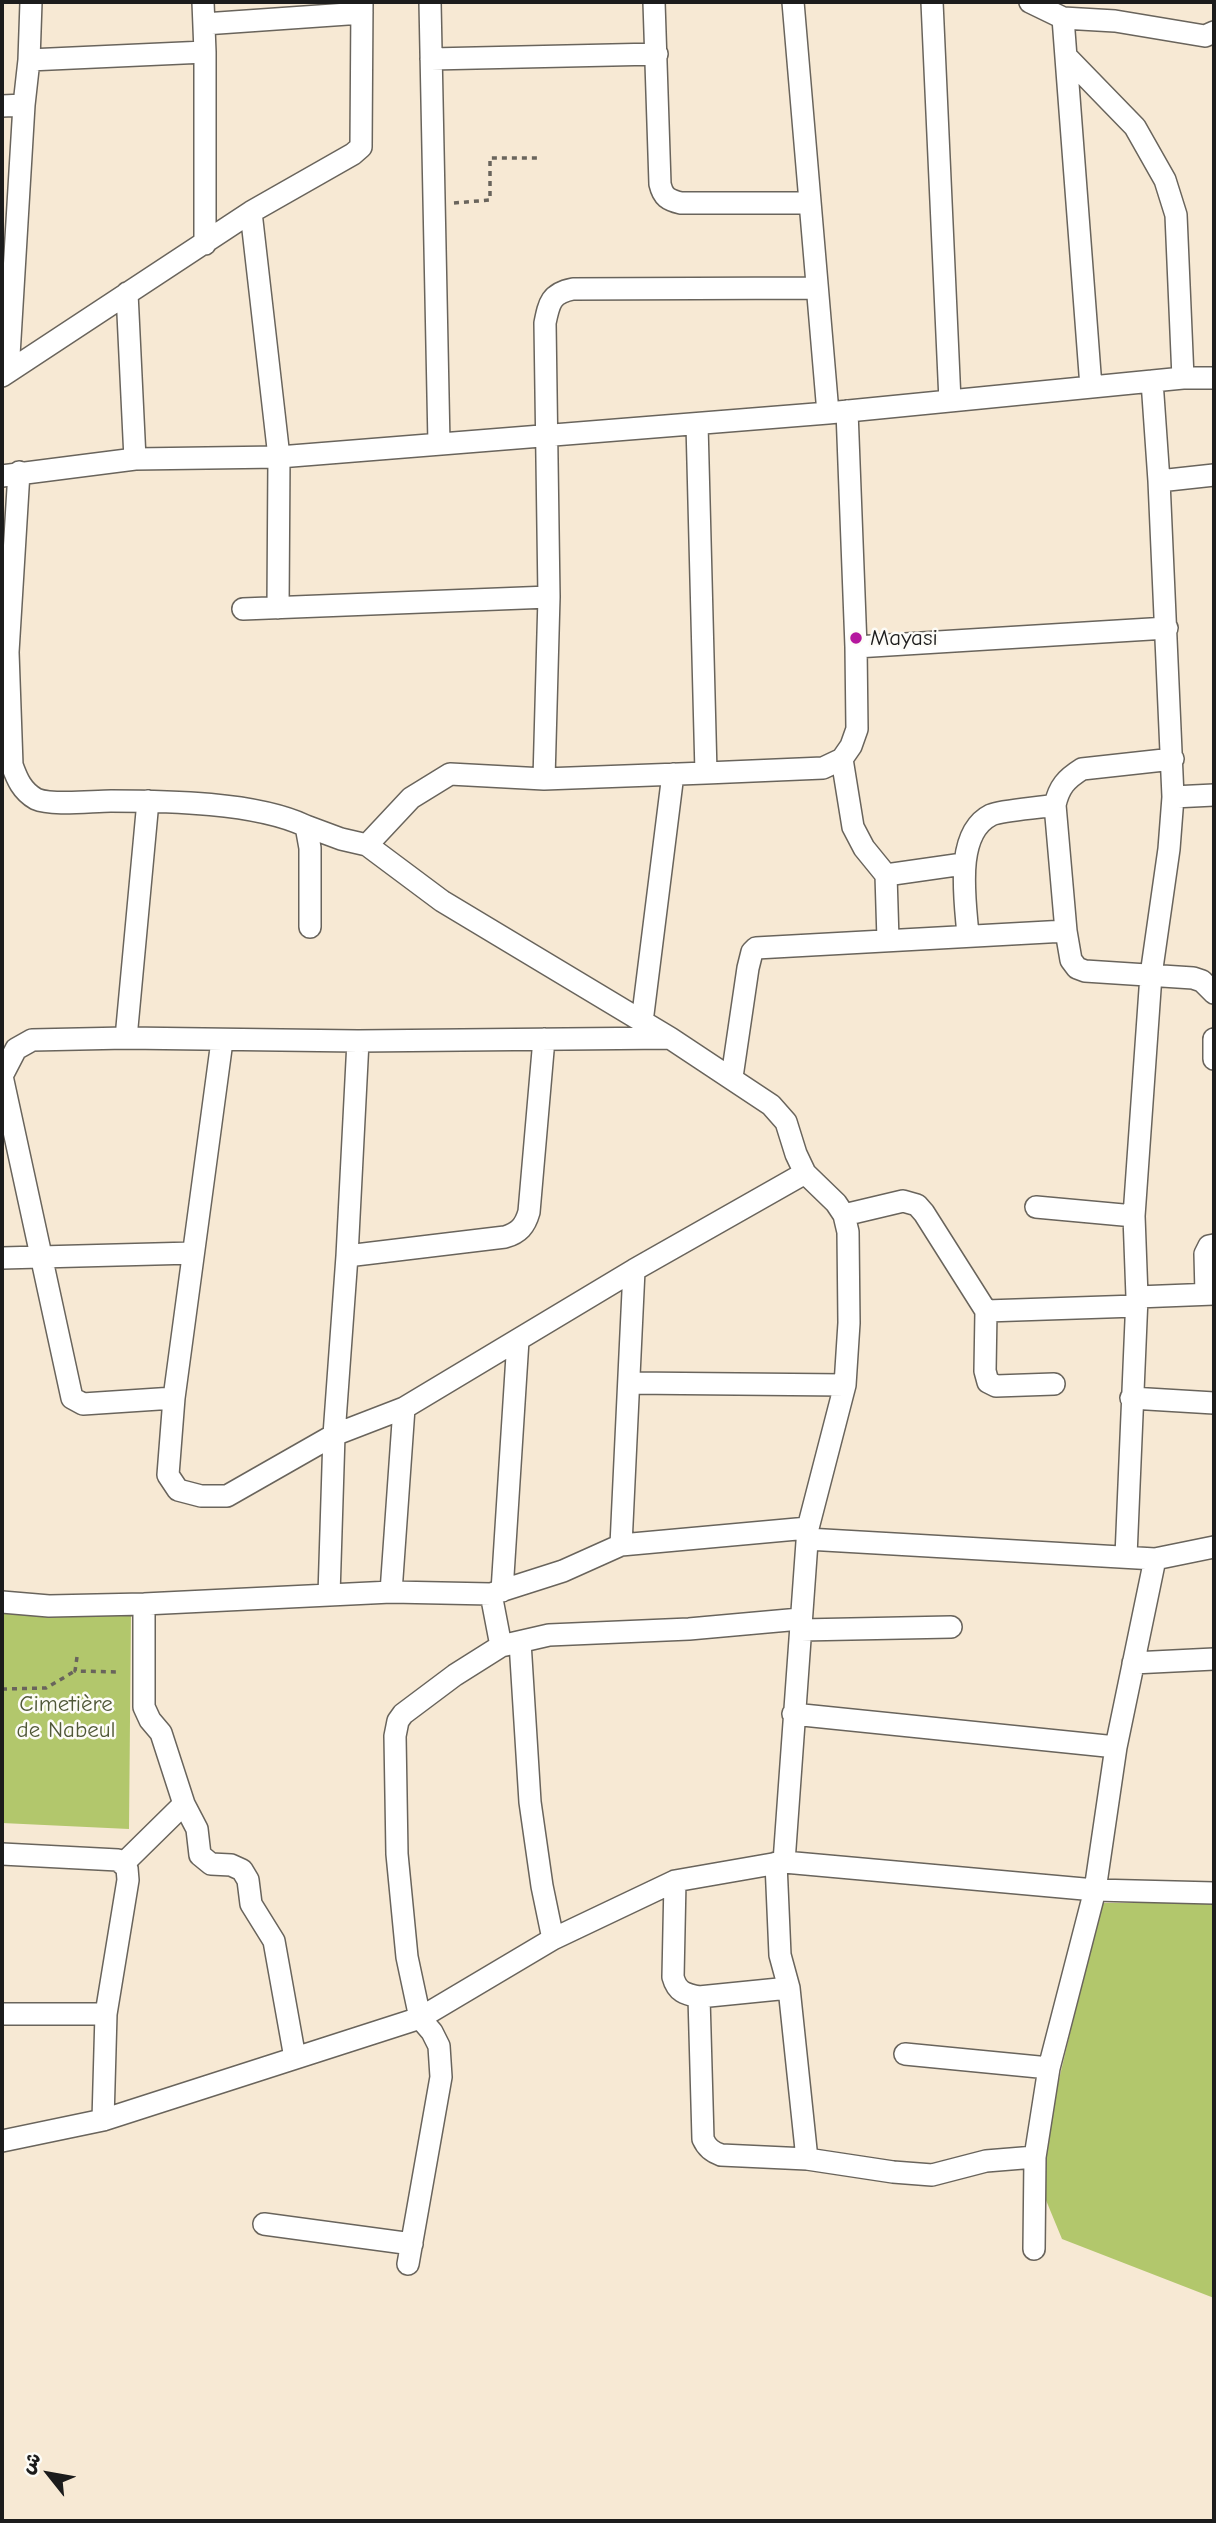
<!DOCTYPE html>
<meta charset="utf-8">
<style>
body{margin:0}
#map{position:relative;width:1216px;height:2523px;overflow:hidden;background:#f7e9d4;font-family:"Comic Neue","Playpen Sans Arabic",sans-serif}
canvas{display:block}
.frame{position:absolute;inset:0;border:4px solid #1c1c1c;pointer-events:none}
.north{position:absolute;left:14px;top:2439px;width:70px;height:70px;-webkit-text-stroke:5px #fdfcf7;paint-order:stroke;rotate:301deg;font-size:19px;font-weight:700;line-height:28px;text-align:center;color:#1c1c1c}
.north::after{content:'';display:block;margin:auto;width:24px;height:32px;background:#1c1c1c;clip-path:polygon(50% 0,100% 100%,50% 72%,0 100%)}
</style>
<div id="map">
<canvas width="1216" height="2523"></canvas>
<div class="frame"></div>
<div class="north">ش</div>
</div>
<script>
const ctx = document.querySelector('canvas').getContext('2d');
ctx.lineJoin = 'round';
function paint(path, color) {
  ctx.fillStyle = color;
  ctx.fill(path, 'evenodd');
}
function stroke(path, color, width, dash) {
  ctx.strokeStyle = color;
  ctx.lineWidth = width;
  ctx.lineCap = dash ? 'butt' : 'round';
  ctx.setLineDash(dash || []);
  ctx.stroke(path);
}
function drawText(font, color, halo, rows, align = 'center') {
  ctx.font = font + ' "Comic Neue",sans-serif';
  ctx.lineWidth = 5;
  ctx.setLineDash([]);
  ctx.textBaseline = 'middle';
  ctx.strokeStyle = halo;
  ctx.fillStyle = color;
  for (const [text, x, y, turn = 0] of rows) {
    ctx.save();
    ctx.translate(x, y);
    ctx.rotate((+turn || 0) * Math.PI / 180);
    ctx.textAlign = isNaN(turn) ? turn : align;
    if (halo) ctx.strokeText(text, 0, 0);
    ctx.fillText(text, 0, 0);
    ctx.restore();
  }
}
paint(new Path2D(`
 M2,1605l129,7 -2,217 -127,-6z
 M1101,1903h113v395l-152,-59 -26,-63z`), '#b2c76c');
const street = new Path2D(`
 M203,2l2,50v192
 M430,2l9,442
 M654,2l6,182c3,13 8,16 21,19h129
 M793,2l35,411
 M932,2l18,399
 M1030,2l33,16 52,3 90,15 9,-4
 M1063,18l28,369
 M204,24l158,-11
 M1066,56l69,71 30,53 11,35 7,163
 M431,59l226,-5
 M29,60l176,-8
 M2,106l22,-1
 M251,212l28,245 -1,151
 M127,293l8,166
 M8,372l16,-267 5,-45 2,-58
 M2,376l249,-164 102,-58 8,-7 1,-145
 M697,424l9,349
 M19,472l-11,180 4,113c5,14 10,26 24,34 16,7 56,2 75,2 56,0 144,1 195,25l4,22v79
 M2,476l133,-17 144,-2 549,-44 355,-35h31
 M1159,481l55,-6
 M243,609l306,-12
 M856,647l311,-19
 M842,759l11,68 11,21 22,27 2,65
 M1173,759l-91,10c-16,10 -23,18 -27,36l11,126 5,29 6,8 8,3 108,7 9,3 12,12
 M544,779l5,-182 -4,-274c4,-20 6,-30 28,-34l243,-1
 M1173,797l41,-2
 M306,826l35,13 26,6 75,56 228,137 101,67 15,17 10,32 9,19 31,30 8,12 4,17 1,91 -4,62 -37,143 -24,334
 M367,845l44,-47 39,-24 94,5 162,-6 117,-5 19,-9 9,-13 6,-17 -1,-82 -9,-236
 M886,875l77,-11
 M968,936c-2,-32 -15,-102 23,-121 12,-5 49,-7 64,-10
 M642,1022l31,-248
 M126,1038l22,-237
 M1214,1039v20
 M2,1076l70,322 11,6 91,-6 -6,77 10,15 23,6h26l107,-61 70,-27 230,-138 171,-97
 M2,1076l14,-27 16,-9 94,-2 232,3 312,-3
 M732,1077l16,-109 4,-16 4,-4 310,-17
 M1036,1207l98,9
 M844,1215l59,-14 14,4 7,8 62,98 -1,60 3,11 8,4 58,-2
 M347,1256l158,-19c14,-4 20,-11 24,-25l15,-173
 M2,1258l191,-5
 M1206,1294l-1,-40 4,-8 5,-1
 M1137,1297l77,-3
 M986,1311l150,-5
 M629,1383l216,2
 M174,1398l48,-357
 M1131,1398l83,5
 M807,1539l348,20 59,-12
 M621,1545l13,-275
 M1126,1556l11,-259 -3,-81 17,-241 18,-126 4,-52 -14,-316 -7,-100
 M502,1591l16,-251
 M391,1592l13,-184
 M491,1594l10,52
 M329,1595l5,-160 13,-179 11,-215
 M2,1602l47,4 95,-2 247,-12 100,2 72,-23 58,-26 187,-17
 M144,1604v103l6,13 11,13 23,71 13,25 3,26 11,9 20,1 11,5 6,10 3,24 23,37 21,117
 M801,1630l150,-3
 M520,1642l10,160 12,84 11,53
 M1133,1663l81,-4
 M793,1714l323,33
 M2,1854l116,6 9,8 1,12 -22,134 -3,106
 M124,1863l60,-59
 M776,1863l4,92 9,33 18,171
 M675,1881l-2,96c4,15 12,17 26,20l4,142c4,9 9,13 18,16l86,4 86,13 39,3 54,-14 49,-4
 M699,1997l90,-9
 M2,2014h104
 M905,2054l144,14
 M2,2141l101,-21 317,-102 133,-79 122,-58 109,-19 311,28 119,3
 M264,2224l148,20
 M1034,2249l1,-92 14,-89 46,-178 21,-143 39,-188
 M408,2264l33,-187 -2,-31 -7,-14 -12,-14 -13,-61 -10,-103 -2,-118 3,-15 5,-7 52,-39 46,-29 48,-11 140,-6 111,-10`);
stroke(street, '#69645c', 24);
stroke(new Path2D(`
 M454,203l36,-3v-42h47
 M77,1657l-2,14 45,1
 M2,1689l44,-1 29,-17`), '#69645c', 3.5, [5, 5]);
stroke(street, '#fff', 21);
for (const [x, y, r, color] of [
 [856,638,7,"#b5179e"]
]) {
  const dot = new Path2D();
  dot.arc(x, y, r, 0, 2 * Math.PI);
  ctx.fillStyle = color;
  ctx.fill(dot);
  stroke(dot, '#fdfcf7', 2.5);
}
drawText('23px', '#1c1c1c', '#fdfcf7', [
 ["Mayasi",870,638]
], 'left');
drawText('23px', '#505838', '#fdfcf7', [
 ["Cimetière",66,1704],
 ["de Nabeul",66,1730]
]);
</script>
